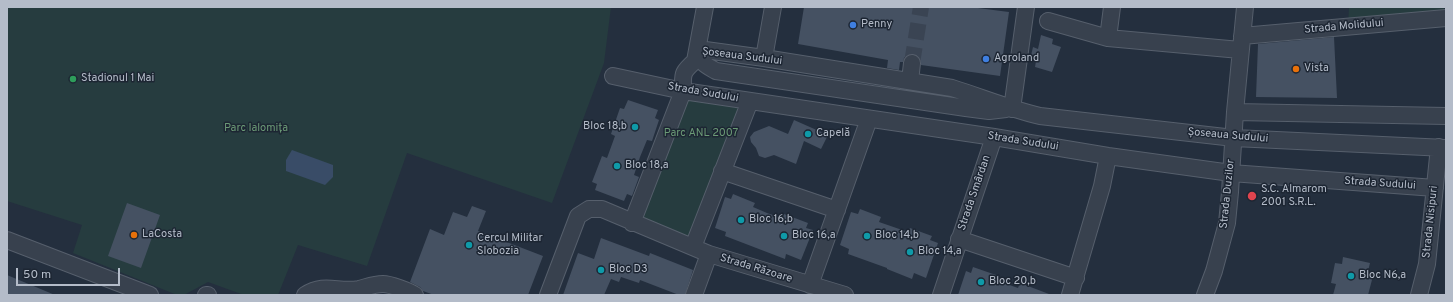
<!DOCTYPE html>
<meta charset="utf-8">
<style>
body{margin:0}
#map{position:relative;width:1453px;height:302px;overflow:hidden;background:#242f3e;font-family:Overpass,sans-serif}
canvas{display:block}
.frame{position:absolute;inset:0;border:8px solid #b4bcc9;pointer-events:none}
.scale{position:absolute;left:16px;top:268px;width:104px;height:18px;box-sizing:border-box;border:2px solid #b4bcc9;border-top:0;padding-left:5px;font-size:12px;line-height:14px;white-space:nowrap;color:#b4bcc9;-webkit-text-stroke:3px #1d2633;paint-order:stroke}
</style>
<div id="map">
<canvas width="1453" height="302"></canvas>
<div class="frame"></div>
<div class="scale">50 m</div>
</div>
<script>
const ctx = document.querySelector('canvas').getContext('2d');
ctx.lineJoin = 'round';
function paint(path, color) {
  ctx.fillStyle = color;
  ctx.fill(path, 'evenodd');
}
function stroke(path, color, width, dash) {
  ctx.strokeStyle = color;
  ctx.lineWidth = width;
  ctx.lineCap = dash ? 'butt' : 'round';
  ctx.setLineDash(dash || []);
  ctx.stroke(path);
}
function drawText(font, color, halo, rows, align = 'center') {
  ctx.font = font + ' Overpass,sans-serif';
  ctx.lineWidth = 3;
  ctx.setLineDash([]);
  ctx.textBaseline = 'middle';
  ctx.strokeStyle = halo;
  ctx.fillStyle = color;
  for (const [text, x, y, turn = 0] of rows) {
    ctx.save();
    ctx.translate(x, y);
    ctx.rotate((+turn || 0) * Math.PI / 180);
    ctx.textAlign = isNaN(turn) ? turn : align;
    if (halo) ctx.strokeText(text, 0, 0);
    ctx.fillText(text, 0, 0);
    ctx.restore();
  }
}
paint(new Path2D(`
 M7,7h604l-7,56 -52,140 -145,-50 -40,113 -69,-21 -20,50h-34l-36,-13 -24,13h-7l-104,-42 9,-28 -75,-24z
 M1349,7h95v11l-96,9z
 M683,91l67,10 -57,146 -61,-24z`), '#263c3f');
paint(new Path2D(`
 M292,150l41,15v12l-8,8 -39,-14v-11z`), '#394c67');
paint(new Path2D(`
 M804,7h166l39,5 -9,64 -79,-11 -1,-6 -3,-4 -4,-1h-5l-4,4 -1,4h-3l-1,8 -12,-2 1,-8 -90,-16z
 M1041,35l12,4 -1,5 9,3 -9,25 -17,-5 1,-6 -6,-1 3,-13 5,2z
 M1334,37l3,61 -81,-1 2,-53z
 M628,100l30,10 -3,8 4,2 -7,21 -5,-1 -7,17 -6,18 5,2 -7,19 -5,-2 -3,7 -29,-11 2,-6 -5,-2 10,-26 5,2 8,-22 -4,-2 9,-26 4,1z
 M794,120l34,15 -7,14 -17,-8 -8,23 -22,-9 -9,3 -6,-2 -3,-8 -5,-6 -1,-5 4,-5 15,-6 19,8z
 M733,194l22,9 -2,4 14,6 15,5 2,-4 24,9 -2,5 7,2 -12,30 -15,-6 -1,5 -60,-23 1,-4 -11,-4 10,-31 6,2z
 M127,203l33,12 -19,53 -33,-12z
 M472,206l14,5 -8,20 65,25 -15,39h-94l-11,-4 -3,-4 -10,-5 20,-53 14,6 9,-23 14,5z
 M860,209l21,8 -2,5 29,10 2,-4 22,8 -2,4 8,3 -12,35 -12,-5 -2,6 -25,-10v-1l-39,-14 1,-5 -9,-4 11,-33 7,2z
 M601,238l48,18 1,-3 43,17 -8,25h-6l-39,-15 -1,3 -18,-6 -2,5 -8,-3 -7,16h-41l15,-42 16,6z
 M1343,257l27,6 -3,12 6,1 -5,19h-35l3,-11 -5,-1 4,-20 7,1z
 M973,267l23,8 -1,5 23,8 2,-5 29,11v1h-91l8,-24 5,2z
 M7,275l48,20h-48z`), '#455162');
stroke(new Path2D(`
 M912,63l9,-56`), '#3a4453', 16, [16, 8]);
const minor = new Path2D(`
 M1048,21l60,17 132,12
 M1242,36l204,-18
 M1108,38l4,-31
 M698,49l66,9 188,30c29,9 58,21 88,28l194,22 212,10
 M698,49c2,14 7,16 18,22l250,37 23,3 17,-2
 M764,58l9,-51
 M613,76l70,15 311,46 114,19 123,17 204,15
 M910,81l2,-18
 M1012,109l14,-102
 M1235,112l211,4
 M722,171l115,39
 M632,223l51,-132c0,-17 -2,-18 12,-30l10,-54
 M959,239l117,39
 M7,240l143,55
 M693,247l57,-146
 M810,285l59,-166
 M206,295h2
 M305,295c20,-13 33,-2 54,-6 8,-2 15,-5 24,-5 7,0 26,7 32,11
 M548,295l30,-79 11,-7h13l107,45 136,41
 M694,295l15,-41
 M941,295l53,-158
 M1070,295l32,-109 6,-30
 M1205,295l9,-24 13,-48 3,-31 5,-80 10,-105
 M1419,295l8,-31 12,-117`);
stroke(minor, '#565f6c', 18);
stroke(minor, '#38414e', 16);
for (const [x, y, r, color] of [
 [853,25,4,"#3f7fe0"],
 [986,59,4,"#3f7fe0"],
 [1296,69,4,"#e8710a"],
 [73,79,4,"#2e9e5b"],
 [635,127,4,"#0f9aa8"],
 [808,134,4,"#0f9aa8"],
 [617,166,4,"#0f9aa8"],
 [1252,196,5,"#e0444e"],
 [741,220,4,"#0f9aa8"],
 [134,235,4,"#e8710a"],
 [784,236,4,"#0f9aa8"],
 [867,236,4,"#0f9aa8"],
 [469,245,4,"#0f9aa8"],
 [910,252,4,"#0f9aa8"],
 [601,270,4,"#0f9aa8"],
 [1351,276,4,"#0f9aa8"],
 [981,282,4,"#0f9aa8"]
]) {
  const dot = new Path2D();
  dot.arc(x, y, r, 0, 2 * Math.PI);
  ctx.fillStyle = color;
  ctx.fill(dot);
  stroke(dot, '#1d2633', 1.5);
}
drawText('11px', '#b4bcc9', '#1d2633', [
 ["Penny",861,25],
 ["Agroland",994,59],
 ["Vista",1304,69],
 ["Stadionul 1 Mai",81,79],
 ["Bloc 18,b",627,127,"right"],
 ["Capelă",816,134],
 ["Bloc 18,a",625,166],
 ["S.C. Almarom",1261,190],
 ["2001 S.R.L.",1261,203],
 ["Bloc 16,b",749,220],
 ["LaCosta",142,235],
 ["Bloc 16,a",792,236],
 ["Bloc 14,b",875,236],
 ["Cercul Militar",477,239],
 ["Slobozia",477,252],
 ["Bloc 14,a",918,252],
 ["Bloc D3",609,270],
 ["Bloc N6,a",1359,276],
 ["Bloc 20,b",989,282]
], 'left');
drawText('11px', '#b4bcc9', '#1d2633', [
 ["Strada Molidului",1344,27,-5],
 ["Șoseaua Sudului",742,57,7],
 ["Strada Sudului",703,93,10],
 ["Șoseaua Sudului",1228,136,5],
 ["Strada Sudului",1023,142,9],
 ["Strada Sudului",1380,184,4],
 ["Strada Smârdan",975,193,-71],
 ["Strada Duzilor",1228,194,-84],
 ["Strada Nisipuri",1431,222,-84],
 ["Strada Răzoare",756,269,17]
]);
drawText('11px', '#6b9a76', '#1d2633', [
 ["Parc Ialomița",256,129],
 ["Parc ANL 2007",701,134]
]);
</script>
